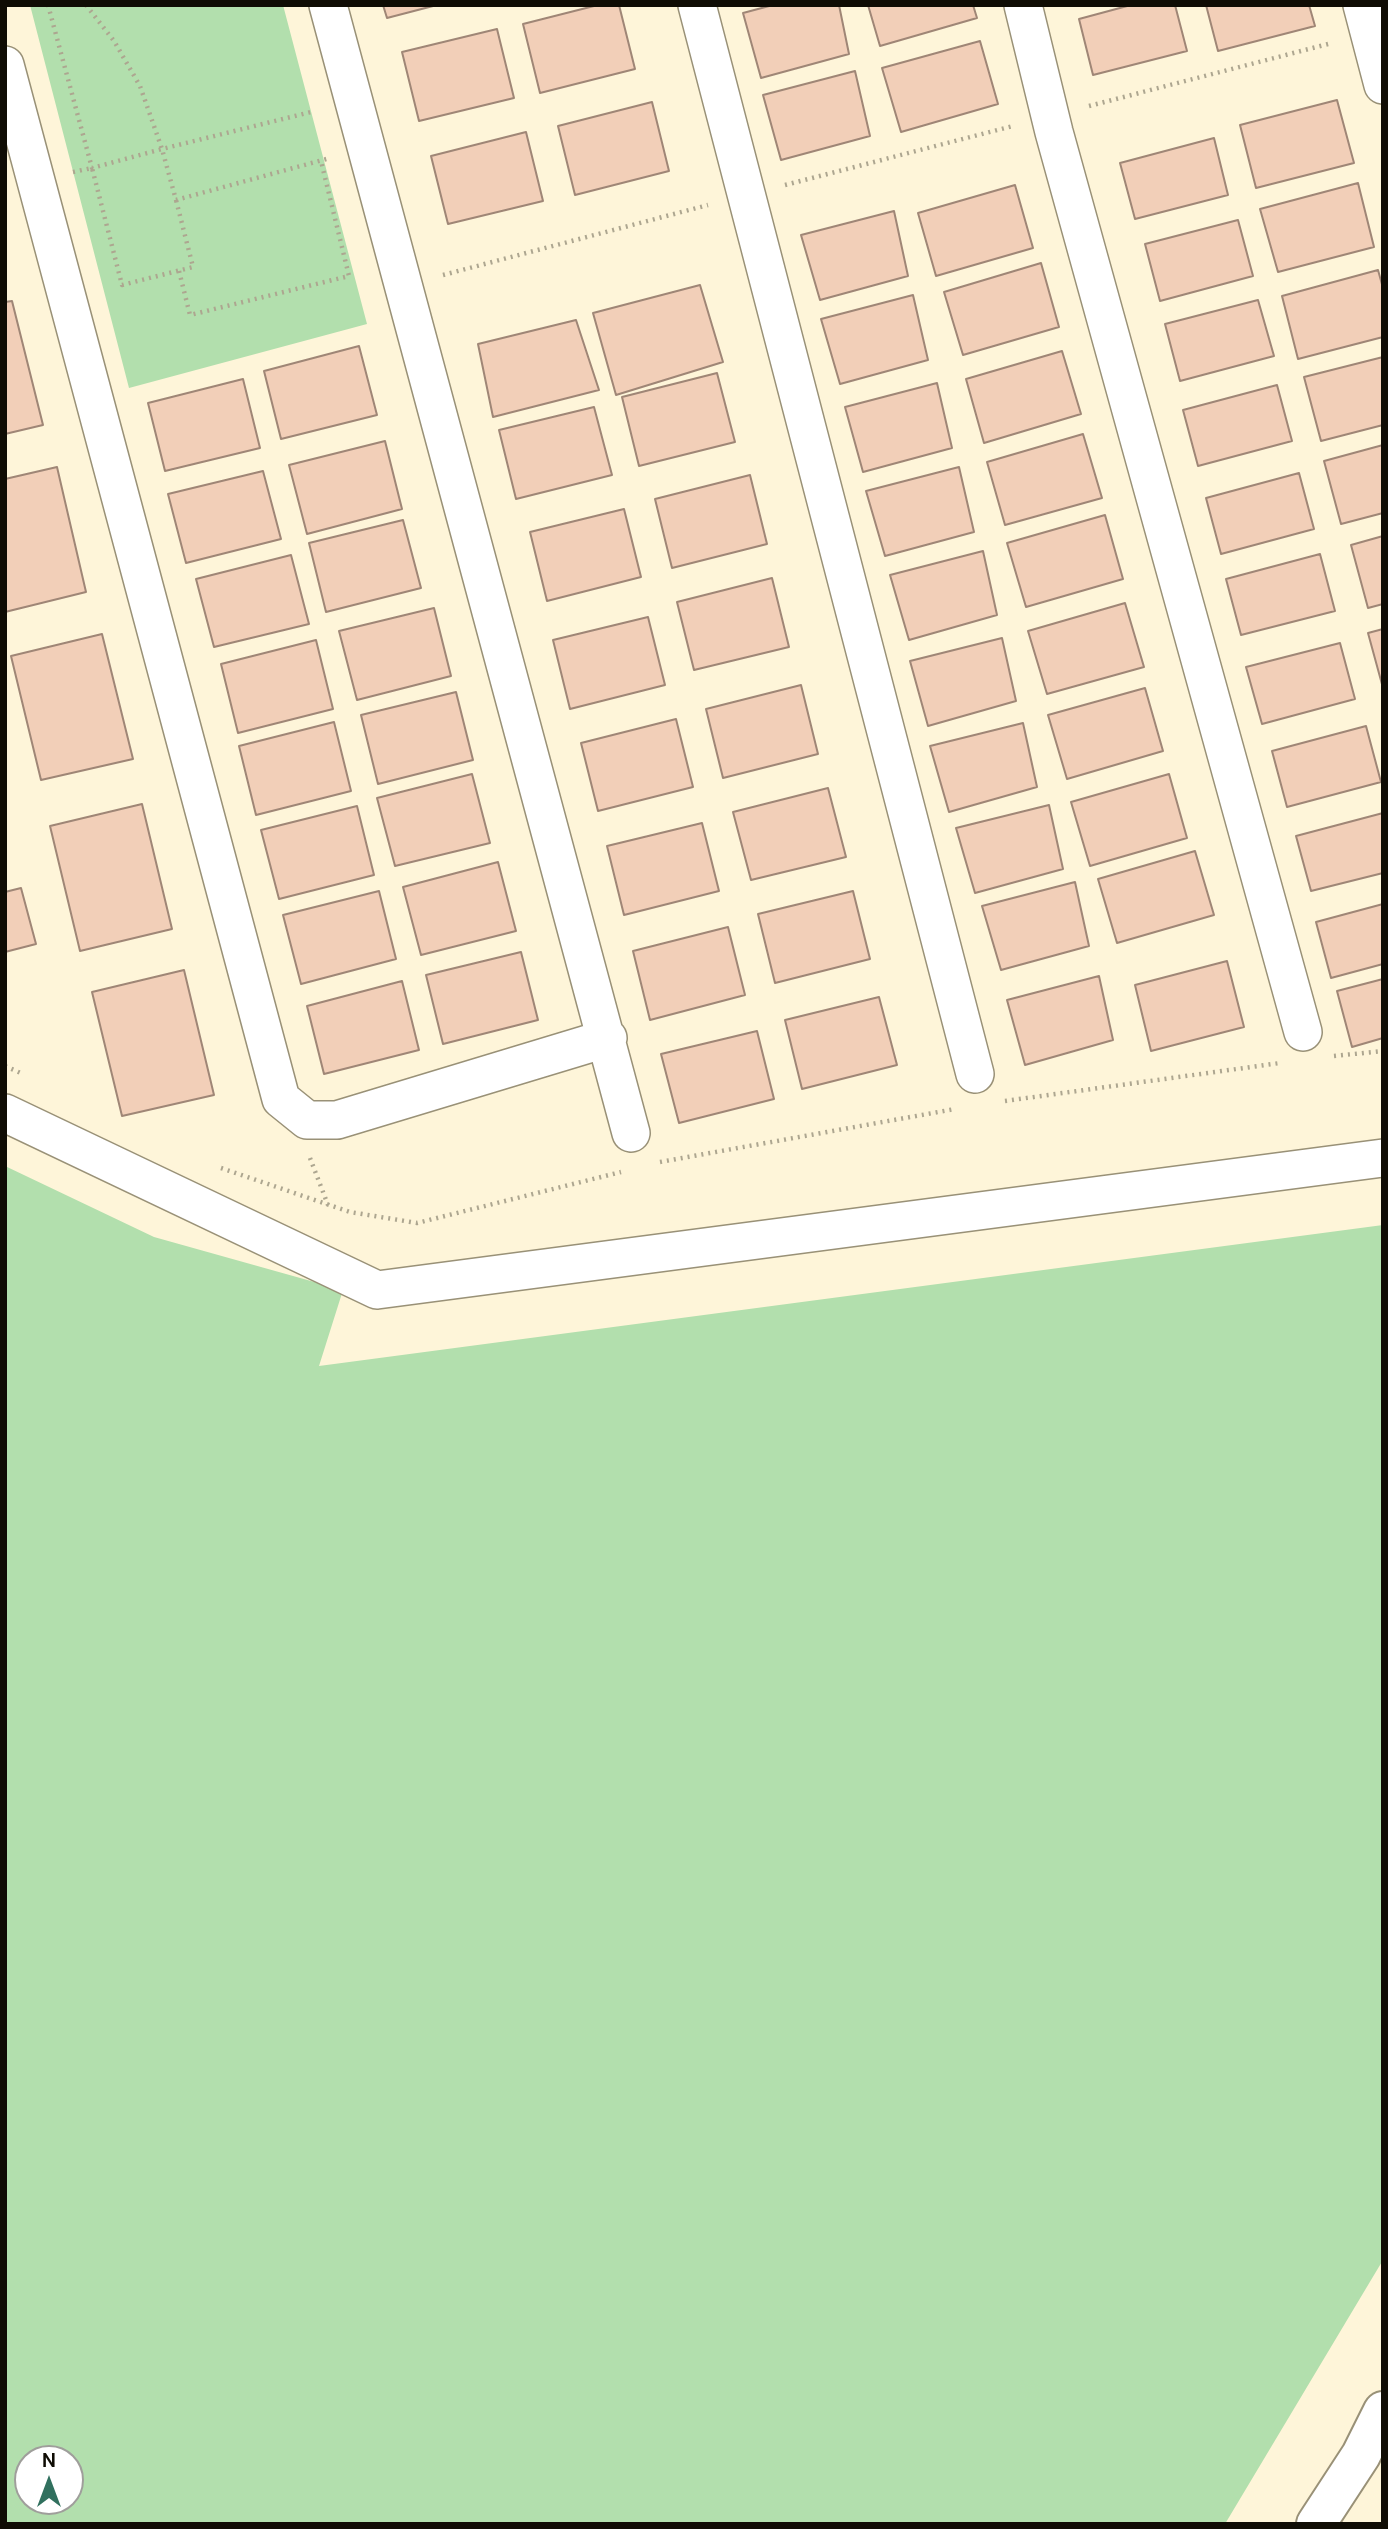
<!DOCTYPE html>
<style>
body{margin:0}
#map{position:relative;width:1388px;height:2529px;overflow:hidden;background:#fef5d9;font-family:"DM Sans",sans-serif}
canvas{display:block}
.frame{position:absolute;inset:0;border:7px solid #0f0c04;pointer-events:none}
.north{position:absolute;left:14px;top:2445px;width:70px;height:70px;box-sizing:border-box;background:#fff;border:2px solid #9f9e9b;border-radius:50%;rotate:0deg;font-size:19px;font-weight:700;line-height:28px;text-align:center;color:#0f0c04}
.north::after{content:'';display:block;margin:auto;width:24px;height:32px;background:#31705e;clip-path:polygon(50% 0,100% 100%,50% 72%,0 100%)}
</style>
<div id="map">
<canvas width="1388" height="2529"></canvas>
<div class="frame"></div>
<div class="north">N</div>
</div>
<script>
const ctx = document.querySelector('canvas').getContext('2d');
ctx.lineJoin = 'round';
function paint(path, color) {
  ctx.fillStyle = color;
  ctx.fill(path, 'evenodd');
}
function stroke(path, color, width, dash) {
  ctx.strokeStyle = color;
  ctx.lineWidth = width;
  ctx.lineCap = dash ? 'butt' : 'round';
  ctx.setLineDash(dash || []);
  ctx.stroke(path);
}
paint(new Path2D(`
 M30,5h253l84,319 -238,64z
 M5,1166l149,71 189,53 -24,76 1064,-141v1035l-158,264h-1220zM28,2459h42v42h-42z`), '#b2dfad');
const building = new Path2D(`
 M383,5h54l-50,13z
 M598,5h21l16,64 -95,24 -17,-69z
 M773,5h66l10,49 -88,24 -18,-65z
 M868,5h105l4,13 -97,28z
 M1131,5h44l12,46 -94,24 -14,-56z
 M1206,5h103l6,21 -97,25z
 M497,29l17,69 -95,23 -17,-69z
 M980,41l18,63 -97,28 -19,-64z
 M855,71l15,65 -89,24 -18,-65z
 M1337,100l17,63 -98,25 -16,-63z
 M652,102l17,69 -94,24 -17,-69z
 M526,132l17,69 -95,23 -17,-68z
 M1214,138l14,57 -93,24 -15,-56z
 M1358,183l16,64 -96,25 -18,-63z
 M1015,185l18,63 -97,28 -18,-63z
 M894,211l14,65 -88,24 -19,-65z
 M1238,220l15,56 -93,25 -15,-57z
 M1041,263l18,64 -96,28 -19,-63z
 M1378,270l5,18v49l-85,22 -16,-63z
 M700,285l23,77 -107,33 -23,-82z
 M913,295l15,65 -88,24 -19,-65z
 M1258,300l16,56 -94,25 -15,-57z
 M12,301l31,124 -38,9v-132z
 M576,320l23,70 -106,27 -15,-73z
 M359,346l18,69 -96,24 -17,-68z
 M1062,351l19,63 -97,29 -18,-64z
 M1383,357v68l-62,16 -17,-64z
 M717,373l18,69 -96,24 -17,-69z
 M243,379l17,69 -95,23 -17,-68z
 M937,383l15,65 -89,24 -18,-65z
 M1277,385l15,56 -94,25 -15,-56z
 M594,407l18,68 -96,24 -17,-69z
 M1083,434l19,64 -97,27 -18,-63z
 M385,441l17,68 -95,25 -18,-69z
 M1383,445v68l-42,11 -17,-63z
 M57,467l29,125 -81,20v-133z
 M959,467l15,65 -89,24 -19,-65z
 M263,471l18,68 -95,24 -18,-69z
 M1299,473l15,56 -93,25 -15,-56z
 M750,475l17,69 -95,24 -17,-69z
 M624,509l17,68 -94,24 -17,-69z
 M1105,515l18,64 -97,28 -19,-64z
 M403,520l18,68 -95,24 -17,-69z
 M1383,536v68l-15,4 -17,-63z
 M983,551l14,64 -88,25 -19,-65z
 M1320,554l15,57 -94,24 -15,-56z
 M291,555l18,69 -95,23 -18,-68z
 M772,578l17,69 -95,23 -17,-68z
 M1125,603l19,64 -97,27 -19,-63z
 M434,608l17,68 -94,24 -18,-69z
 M648,617l17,68 -95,24 -17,-69z
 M1383,629v59l-15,-55z
 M102,634l31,125 -92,21 -30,-124z
 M1002,638l14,63 -88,25 -18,-65z
 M316,640l17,69 -95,24 -17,-69z
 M1340,643l15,56 -93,25 -16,-57z
 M801,685l17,69 -95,24 -17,-69z
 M1145,688l18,63 -96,28 -19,-64z
 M456,692l17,68 -95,24 -17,-69z
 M676,719l17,68 -95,24 -17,-68z
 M334,722l17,69 -95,24 -17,-69z
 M1023,723l14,64 -88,25 -19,-66z
 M1366,726l15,56 -94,25 -15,-56z
 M472,774l18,69 -95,23 -18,-68z
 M1169,774l18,64 -97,28 -19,-64z
 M828,788l18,69 -95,23 -18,-68z
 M142,804l30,125 -92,22 -30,-125z
 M1049,805l14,64 -88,24 -19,-65z
 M357,806l17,69 -95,24 -18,-69z
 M1383,813v60l-72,18 -15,-55z
 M702,823l17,68 -95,24 -17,-69z
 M1195,851l19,64 -97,28 -19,-64z
 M498,862l18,69 -95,24 -18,-68z
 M1075,882l14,64 -88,24 -19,-64z
 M21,888l15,56 -31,8v-60z
 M379,891l17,68 -95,25 -18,-69z
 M853,891l17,68 -95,24 -17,-69z
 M1383,904v60l-52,14 -15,-56z
 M728,927l17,68 -95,25 -17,-69z
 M521,952l17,68 -95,24 -17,-69z
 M1227,961l17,66 -93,24 -16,-66z
 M184,970l30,125 -92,21 -30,-124z
 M1099,976l14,64 -88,25 -18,-65z
 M1383,979v59l-31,9 -15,-56z
 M402,981l17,69 -95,24 -17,-68z
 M879,997l18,68 -95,24 -17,-69z
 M757,1031l17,68 -95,24 -18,-69z`);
paint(building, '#f2cfb8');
stroke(building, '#9f8676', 2);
const minor = new Path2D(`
 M328,5l303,1128
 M697,5l278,1069
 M1023,5l31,127 249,900
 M1362,5l21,80
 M5,65l276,1034 26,21h30l271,-82
 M5,1113l372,177 1006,-132`);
const tertiary = new Path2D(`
 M1316,2524l45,-69 22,-44`);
stroke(minor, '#999177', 40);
stroke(tertiary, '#999177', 42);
stroke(new Path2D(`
 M48,5l44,163 70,-19 14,51 154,-42
 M86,5l28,36 26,45 22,63 153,-38
 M1089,106l243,-63
 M73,172l19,-4 30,117 71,-18 -17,-67
 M785,185l228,-59
 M179,271l11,44 159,-39 -28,-115
 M443,275l265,-70
 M1334,1056l49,-5
 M5,1066l18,8
 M1005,1101l275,-38
 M310,1158l18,47
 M660,1162l295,-53
 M221,1168l129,44 67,11 204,-51`), '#ada690', 4.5, [2, 5]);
stroke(minor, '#fff', 37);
stroke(tertiary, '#fff', 38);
</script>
